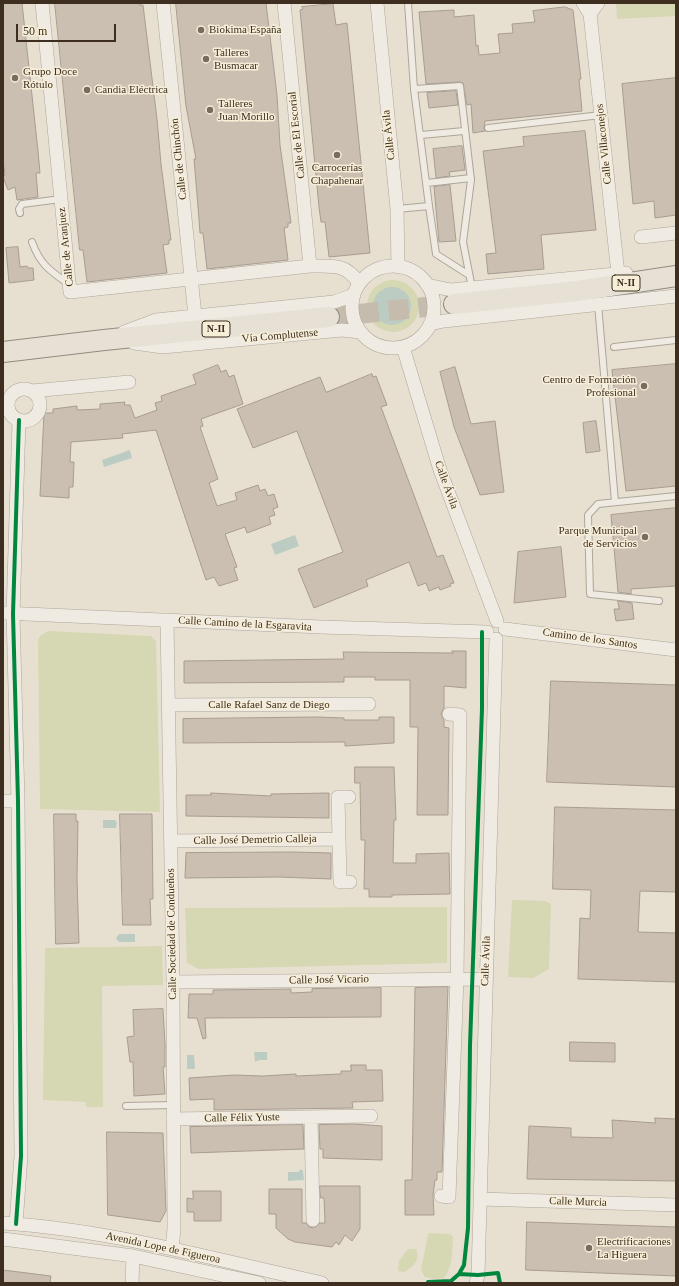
<!DOCTYPE html>
<meta charset="utf-8">
<style>
body{margin:0}
#map{position:relative;width:679px;height:1286px;overflow:hidden;background:#e7e0d1;font-family:Georgia,serif}
canvas{display:block}
.frame{position:absolute;inset:0;border:4px solid #3d2e20;pointer-events:none}
.scale{position:absolute;left:16px;top:24px;width:100px;height:18px;box-sizing:border-box;border:2px solid #3d2e20;border-top:0;padding-left:5px;font-size:12px;line-height:14px;white-space:nowrap;color:#3d2e20;-webkit-text-stroke:3px #f7eed8;paint-order:stroke}
</style>
<div id="map">
<canvas width="679" height="1286"></canvas>
<div class="frame"></div>
<div class="scale">50 m</div>
</div>
<script>
const ctx = document.querySelector('canvas').getContext('2d');
ctx.lineJoin = 'round';
function paint(path, color) {
  ctx.fillStyle = color;
  ctx.fill(path, 'evenodd');
}
function stroke(path, color, width, dash) {
  ctx.strokeStyle = color;
  ctx.lineWidth = width;
  ctx.lineCap = dash ? 'butt' : 'round';
  ctx.setLineDash(dash || []);
  ctx.stroke(path);
}
function drawText(font, color, halo, rows, align = 'center') {
  ctx.font = font + ' Georgia,serif';
  ctx.lineWidth = 3;
  ctx.setLineDash([]);
  ctx.textBaseline = 'middle';
  ctx.strokeStyle = halo;
  ctx.fillStyle = color;
  for (const [text, x, y, turn = 0] of rows) {
    ctx.save();
    ctx.translate(x, y);
    ctx.rotate((+turn || 0) * Math.PI / 180);
    ctx.textAlign = isNaN(turn) ? turn : align;
    if (halo) ctx.strokeText(text, 0, 0);
    ctx.fillText(text, 0, 0);
    ctx.restore();
  }
}
paint(new Path2D(`
 M616,3h60v13l-59,3z
 M367 306a26 26 0 1 1 52 0a26 26 0 1 1-52 0Z
 M48,631l103,5 5,5 4,171 -120,-3 -2,-169 2,-4z
 M512,900l34,1 5,3 -2,65 -16,9 -25,-1z
 M447,907v56l-248,6 -12,-6 -2,-55z
 M162,946l1,39 -61,1 1,121h-17v-5l-43,-2 2,-152z
 M430,1233l20,1 3,3c-1,14 0,30 -9,41l-9,1 -10,-2 -4,-7 7,-36z
 M408,1249h8c5,11 -3,17 -11,23l-7,-1 1,-10z`), '#d6d7b3');
paint(new Path2D(`
 M373 306a19 19 0 1 1 38 0a19 19 0 1 1-38 0Z
 M130,450l2,8 -28,9 -2,-7z
 M295,535l4,11 -24,9 -4,-11z
 M103,820h12l2,3 -1,5h-13z
 M119,934h16v8h-16l-3,-4z
 M254,1052h13v8h-8l-4,2z
 M187,1055h7l1,14h-8z
 M301,1169l2,2 1,9 -16,1v-9h10z`), '#bcccc2');
const building = new Path2D(`
 M3,3h19l16,148 2,22h-4l2,24 -21,3 -2,-13 -7,3 -5,-13 2,-2 -2,-15z
 M55,3h84v2h4l14,114 4,45 10,76h-2v4l-6,1 4,28 -80,9 -4,-32h-3z
 M176,3h90l11,92 3,50 11,78h-3v4l-4,1 4,32 -81,9 -4,-36h-3l-1,-14 -5,-60h2l-10,-53z
 M333,4l3,21 11,-2 23,230 -41,4 -4,-35h-4l-2,-15 -19,-197 3,-1 -1,-2z
 M565,7l8,3 8,69h-2l3,32 -97,10 -1,7 1,3 -12,2 -2,-29 -4,1 -4,-22 -3,-1 -34,2 -7,-72 35,-2v7l20,-2 2,31 2,-1 1,10 21,-2 -2,-19 15,-1 -1,-9 23,-2 -2,-11z
 M676,78v137l-21,3 -1,-17 -21,3 -11,-120z
 M456,91l2,14 -29,3 -2,-15z
 M585,131l11,99 -55,5 3,34 -56,5 -2,-20 10,-1 -13,-102 41,-5 -1,-9z
 M462,146l3,24 -16,2 1,4 -14,2 -3,-29z
 M450,185l6,56 -17,1 -5,-55z
 M18,247l2,20 7,-1 1,2h5l1,12 -25,3 -3,-35z
 M676,364v122l-50,5 -14,-121z
 M218,365l3,7 5,-2 3,7 5,-2 9,29 -42,15 2,7 -3,1 18,52 -9,4 8,23 20,-6 -2,-7 23,-8 2,6 5,-2 3,7 6,-2 4,13 -5,2 2,6 -6,2 2,7 -24,9 -2,-6 -20,7 12,33 -3,1 4,12 -19,6 -5,-9 -8,3 -50,-150 -34,4 1,4 -52,4 -1,20h4l-1,25h-4v11l-29,-2 4,-83h9v-4l24,-3v4l23,-1v-5l25,-2 -1,3h6l5,13 22,-8 -2,-7 7,-2 -1,-5 35,-12 -3,-9z
 M455,367l16,57 24,-3 9,71 -24,3 -26,-68 -14,-55z
 M372,374l1,3 3,-1 11,29 -6,2 56,150 6,-2 11,28 -4,1 1,2 -11,4 -1,-3 -10,4 -3,-8 -8,3 -9,-24 -43,18 2,6 -54,22 -16,-39 45,-17 -46,-121 -44,17 -16,-39 83,-32 6,15z
 M596,421l4,30 -14,2 -3,-30z
 M676,508v78l-45,3v5l-13,-2 -7,-77z
 M561,547l5,50 -52,6 4,-51z
 M618,601l14,2 2,16 -18,2 -2,-12h5z
 M452,651h14v37l-22,-2v22l-3,6 3,6v7l5,1 -1,87h-31l1,-88h-8v-47h-35v-3h-31v5l-160,1v-22l160,-2 -1,-7 110,1z
 M551,681l125,4v102l-129,-5z
 M318,717l26,1v2h35v-3h15v26l-49,3v-4l-162,1v-24z
 M355,767h39l2,53h-2l-1,43h23v-9l33,-1 1,41 -58,1v2h-23v-8h-5l1,-49h-4l-1,-57h-5z
 M211,793l60,3v-2l58,-1v25l-143,-2v-21h25z
 M555,807l121,3v82l-36,-1 -2,41 38,1v49l-98,-3 2,-61 10,1 1,-29 -38,-1z
 M54,814h22v7h2l-1,57 2,65 -23,1z
 M120,814h32l1,85h-3l1,26h-28z
 M293,852l38,1v26l-52,-2 -94,1 1,-25z
 M448,987l-6,185h-5v8h-2l-2,15 1,20h-29v-35h7l3,-192z
 M381,988v29l-176,1 1,20 -3,1 -6,-21h-9l1,-24h24v-4l78,-1v4l21,-1v-3z
 M163,1009l2,35v23h-2l2,27 -31,2 -1,-34h-3l-3,-25 7,-1 -1,-26z
 M570,1042l45,1v19l-45,-1z
 M351,1065h15v5h16l1,31 -31,1 1,6 -139,2v-11l-24,1 -1,-22 45,-3 29,1 33,-2v2l45,-2v-3h10z
 M655,1118l21,1v62l-149,-2 2,-53 42,2v9l42,1 -1,-18 43,3z
 M354,1124l28,2v34l-59,-2v-9h-3l-1,-24z
 M303,1125l1,24 -113,4 -1,-26z
 M107,1132l56,1 3,78 -6,11 -52,-7z
 M320,1186h40v43l-8,12 -7,-6 -6,10 -3,-3 -4,5 -37,-5 -7,-3 -12,-11v-14h-7v-25h33v34h4l3,4 5,1 6,-5h5l-1,-25h-3z
 M193,1191h28v30h-27v-9h-7v-14l6,1z
 M527,1222l149,5v49l-150,-6z
 M3,1270l48,6 -1,7h-47z`);
paint(building, '#cbbfb2');
stroke(building, '#a89c90', 1);
stroke(new Path2D(`
 M329,317l125,-13`), '#c5bcae', 20, [20, 10]);
const lane = new Path2D(`
 M408,3l6,86
 M488,128l113,-13
 M421,135l43,-4
 M427,183l44,-5
 M429,206l7,48 33,21
 M397,209l32,-3 -15,-117 46,-3 11,94 -8,62 9,46
 M20,213l-1,-4 3,-5 39,-5
 M32,242c8,22 17,28 35,41
 M598,304l17,198
 M614,347l62,-7
 M659,601l-69,-7 -2,-79 10,-11 78,-8
 M126,1106l47,-1`);
const street = new Path2D(`
 M42,3l28,289 240,-26c23,0 35,-3 49,17
 M163,3l32,313
 M284,3l26,263
 M377,3l20,206 1,58
 M583,3l7,11
 M598,3l-8,11 28,260
 M641,237l35,-4
 M352 307a41 41 0 1 1 82 0a41 41 0 1 1-82 0Z
 M427,285l24,5 175,-17
 M430,324l14,-3 232,-25
 M124,332l32,-12 178,-18 20,-7
 M134,343l29,4 179,-17 18,2
 M403,347l37,123 57,151
 M8 405a16 16 0 1 1 32 0a16 16 0 1 1-32 0Z
 M32,391l97,-9
 M3,613l318,14 166,5
 M167,620l6,362 1,247 -2,19
 M505,629l171,21
 M169,705l200,-1
 M349,797h-11l2,85h10
 M3,801h15
 M171,841l168,-2
 M173,982l313,-3
 M311,1117l2,103
 M173,1119l198,-3
 M441,1196l8,1 8,-219 3,-263 -11,-1
 M480,1199l196,6
 M3,1223c109,7 213,37 319,60
 M16,1224l5,-68 -3,-355 -5,-187 6,-194
 M3,1239l130,17 126,27
 M132,1283l1,-27
 M476,1283l2,-8 18,-636`);
const primary = new Path2D(`
 M454,304l123,-13 99,-15
 M3,352l101,-12 225,-23`);
stroke(lane, '#ada599', 8);
stroke(street, '#ada599', 14);
stroke(primary, '#928b80', 22);
stroke(lane, '#efebe3', 6);
stroke(street, '#efebe3', 13);
stroke(primary, '#e6e1d4', 20);
stroke(new Path2D(`
 M16,1224l5,-68 -3,-355 -5,-187 6,-194
 M459,1274l5,-9 4,-37 2,-183 12,-336v-77
 M428,1282l23,-1 8,-7 19,1 20,-2 2,10`), '#00873e', 4);
for (const [x, y, r, color] of [
 [201,30,4,"#786c5e"],
 [206,59,4,"#786c5e"],
 [15,78,4,"#786c5e"],
 [87,90,4,"#786c5e"],
 [210,110,4,"#786c5e"],
 [337,155,4,"#786c5e"],
 [644,386,4,"#786c5e"],
 [645,537,4,"#786c5e"],
 [589,1248,4,"#786c5e"]
]) {
  const dot = new Path2D();
  dot.arc(x, y, r, 0, 2 * Math.PI);
  ctx.fillStyle = color;
  ctx.fill(dot);
  stroke(dot, '#f7eed8', 1.5);
}
for (const [x, y, w] of [
 [626,283,28],
 [216,329,28]
]) {
  const box = new Path2D();
  box.roundRect(x - w / 2, y - 8, w, 16, 3);
  ctx.fillStyle = '#f7eed8';
  ctx.fill(box);
  stroke(box, '#3d2e20', 1);
}
drawText('bold 10px', '#3d2e20', null, [
 ["N-II",626,283],
 ["N-II",216,329]
]);
drawText('11px', '#3d2e20', '#f7eed8', [
 ["Biokima España",209,30],
 ["Talleres",214,53],
 ["Busmacar",214,66],
 ["Grupo Doce",23,72],
 ["Rótulo",23,85],
 ["Candia Eléctrica",95,90],
 ["Talleres",218,104],
 ["Juan Morillo",218,117],
 ["Carrocerías",337,168,"center"],
 ["Chapahenar",337,181,"center"],
 ["Centro de Formación",636,380,"right"],
 ["Profesional",636,393,"right"],
 ["Parque Municipal",637,531,"right"],
 ["de Servicios",637,544,"right"],
 ["Electrificaciones",597,1242],
 ["La Higuera",597,1255]
], 'left');
drawText('11px', '#3d2e20', '#f7eed8', [
 ["Calle de El Escorial",297,135,-96],
 ["Calle Ávila",389,135,-96],
 ["Calle Villaconejos",604,144,-96],
 ["Calle de Chinchón",179,159,-96],
 ["Calle de Aranjuez",66,247,-96],
 ["Vía Complutense",280,336,-5],
 ["Calle Ávila",446,485,70],
 ["Calle Camino de la Esgaravita",245,624,3],
 ["Camino de los Santos",590,639,8],
 ["Calle Rafael Sanz de Diego",269,705],
 ["Calle José Demetrio Calleja",255,840,-1],
 ["Calle Sociedad de Condueños",172,934,-91],
 ["Calle Ávila",486,961,-88],
 ["Calle José Vicario",329,980,-1],
 ["Calle Félix Yuste",242,1118,-1],
 ["Calle Murcia",578,1202,2],
 ["Avenida Lope de Figueroa",163,1248,12]
]);
</script>
